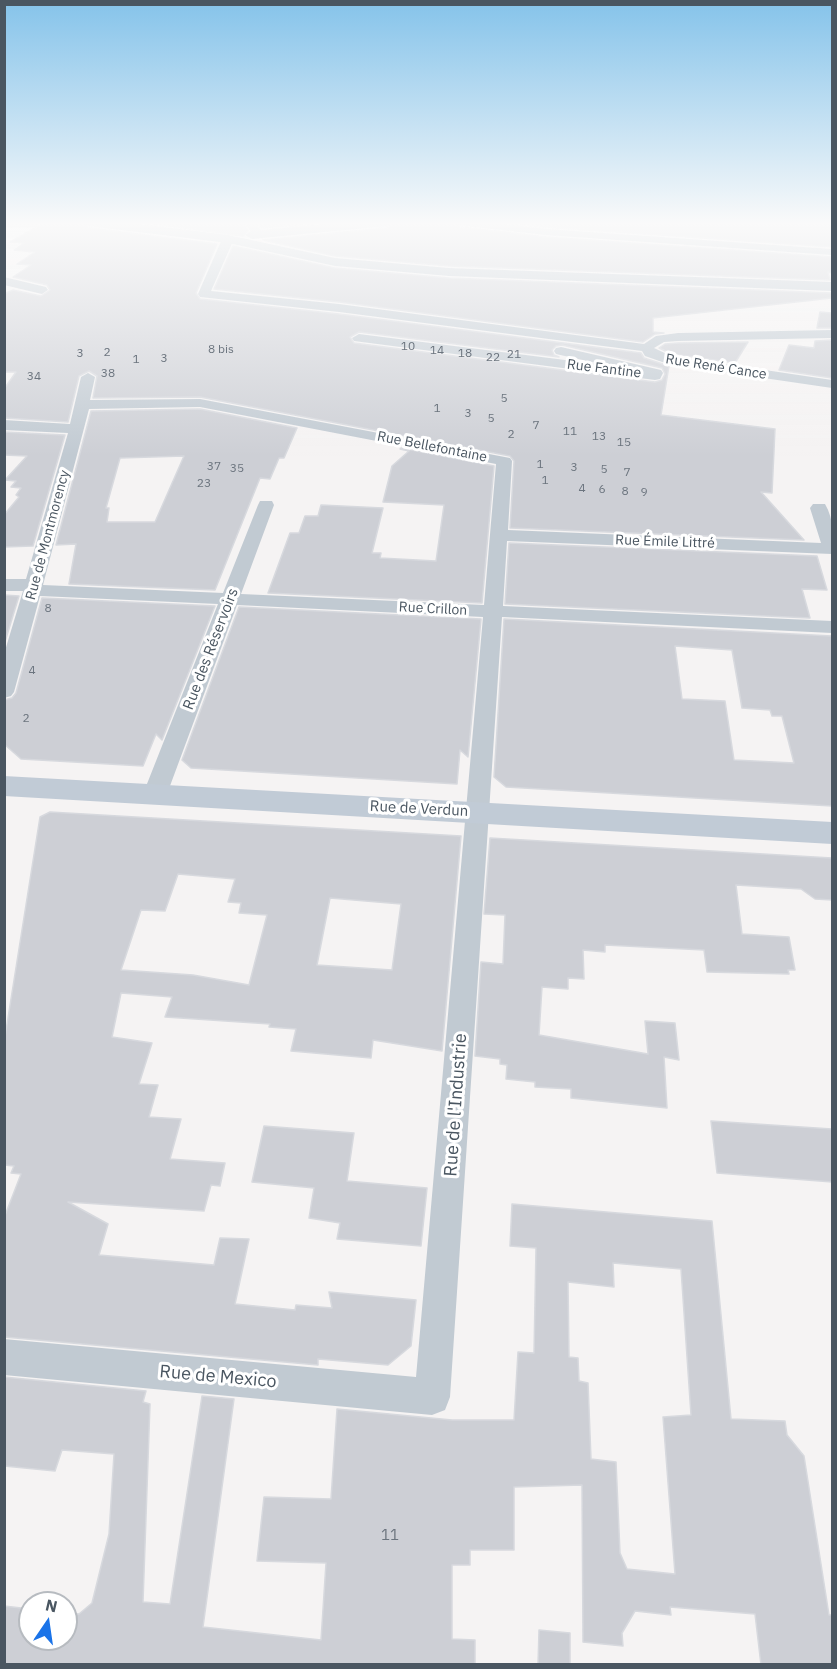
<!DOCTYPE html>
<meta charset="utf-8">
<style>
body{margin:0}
#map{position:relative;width:837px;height:1669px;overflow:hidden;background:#f5f3f3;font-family:"IBM Plex Sans",sans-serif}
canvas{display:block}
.frame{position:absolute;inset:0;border:6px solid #4a5661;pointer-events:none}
.north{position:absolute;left:18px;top:1591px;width:60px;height:60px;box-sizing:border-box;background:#fff;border:2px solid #b7bbc0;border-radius:50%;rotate:13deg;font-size:16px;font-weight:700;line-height:24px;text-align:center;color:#4a5661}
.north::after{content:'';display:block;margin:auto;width:21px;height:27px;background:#1a73e8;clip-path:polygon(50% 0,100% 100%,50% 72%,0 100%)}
</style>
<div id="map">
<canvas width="837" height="1669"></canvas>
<div class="frame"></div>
<div class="north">N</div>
</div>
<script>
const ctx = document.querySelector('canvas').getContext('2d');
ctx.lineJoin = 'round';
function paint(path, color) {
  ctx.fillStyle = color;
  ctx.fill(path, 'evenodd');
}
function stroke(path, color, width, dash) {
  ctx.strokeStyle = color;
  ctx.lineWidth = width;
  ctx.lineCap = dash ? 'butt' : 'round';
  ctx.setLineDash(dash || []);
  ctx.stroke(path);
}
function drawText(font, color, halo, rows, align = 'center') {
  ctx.font = font + ' "IBM Plex Sans",sans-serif';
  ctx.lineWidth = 6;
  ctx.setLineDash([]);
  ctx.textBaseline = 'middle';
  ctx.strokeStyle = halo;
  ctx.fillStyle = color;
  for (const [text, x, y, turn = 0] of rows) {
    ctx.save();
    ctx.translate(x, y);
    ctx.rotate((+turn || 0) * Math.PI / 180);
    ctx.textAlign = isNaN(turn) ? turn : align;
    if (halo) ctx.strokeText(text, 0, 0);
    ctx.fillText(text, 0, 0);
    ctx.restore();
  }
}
const building = new Path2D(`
 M46,222h34l9,6 128,16 -21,49 4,6 139,15 302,39 3,5 25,8 -8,49 114,14 -3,64 -11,-1 43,48 -294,-12 4,-67 -4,-5 -310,-59 -107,1 4,-22 -8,-5 -10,5 -11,46 -64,-4v-29l12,-17h-12v-78l9,-4 28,6 9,-6 -3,-5 -34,-8 18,-12 -14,-1 18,-12 -21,-2 10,-7 -14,-1zM359,332l200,25 -5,-2 -2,-5 4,-4 6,-1 100,23 3,6 -3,6 -7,2 -301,-39 -4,-6z
 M140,222h103l5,9 -5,5z
 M258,222h63l-59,6z
 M396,222h56l7,5 87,10 286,20v16l-4,-1 2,8 -381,-14 -114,-10 -72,-16 124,-12z
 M506,222h326v25l-286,-20z
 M233,246l102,22 114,10 383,15v5l-179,20v14l11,1 -9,1 -12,8 -304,-40 -125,-13z
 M820,312l12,1v15h-15z
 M832,340v38l-53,-8 10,-25 25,3 1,-7z
 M748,342l-13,21 -63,-9 -13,-6 6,-4 13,-1z
 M200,409l97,19 -13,30h-5l-9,21 -10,-1 -45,112 -146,-6 7,-40 -20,1 35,-134zM184,456l-29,66h-48l2,-14h-3l14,-50z
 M4,432l61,3 -32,111 -29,1v-32l15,-18 -3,-2 5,-7 -10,-1 5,-6 -11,-1 22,-24 -23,-1z
 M401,448l93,18 -12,137 -214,-10 22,-60h9l6,-17h13l3,-11 62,3 -11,45h9l-1,5 56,3 8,-56 -61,-3 9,-36 17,-15 -9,-2z
 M509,543l308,13 10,34 -25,-1 8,29 -305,-14z
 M4,595l15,1 -15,49z
 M42,598l173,8 -53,134 -6,-6 -13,32 -122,-7 -17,-15v-44l8,-2 4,-5z
 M239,607l242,12 -13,138 -8,-7 -3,34 -266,-16 -9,-8z
 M504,619l328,17v170l-326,-19 -12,-10zM675,646l57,4 10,58 28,2 2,6h10l12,47 -60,-3 -9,-59 -43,-2z
 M50,812l411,24 -19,215 -69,-11 -2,18 -80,-7 5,-22 -27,-2 1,-3 -105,-7 7,-20 -51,-4 -9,44 40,6 -13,41 19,1 -9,32 32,2 -11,40 55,4 -5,23 -9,-1 -7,26 -136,-9 40,22 -9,31 115,10 6,-27 29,1 -14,65 60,6 1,-5 36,3 -3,-16 87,8 -5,46 -23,19 -70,-6v6l-314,-28v-119l17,-44 -10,-1 3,-7 -10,-1v-122l36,-226zM178,874l57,5 -7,23 13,1 -2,10 28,2 -18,70 -56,-10 -72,-5 20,-60 24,1zM330,898l71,6 -9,66 -75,-5z
 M490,838l342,20v42l-17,-1 -14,-10 -65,-4 6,49 47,3 6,33h-7l1,4 -82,-2 -3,-22 -99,-5v7l-22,-2 1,29 -16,-1v11l-26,-2 -3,48 109,19 -3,-33 30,2 4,37 -15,-3 3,51 -96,-10v-9l-36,-2v-5l-29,-3 1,-14 -7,-1v-5l-25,-3 6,-94 22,2 2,-49 -21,-1z
 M711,1121l121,8v53l-115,-9z
 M264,1126l90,7 -7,48 80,7 -6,58 -84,-7 3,-16 -31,-5 5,-30 -62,-6z
 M512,1204l200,17 19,198 54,2 2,14 17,21 25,159h3v50h-71l-6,-51 -85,-7 1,8 -36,-4 -13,22 1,13 -40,-4 -1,-157 -68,2v63h-44v15h-18v74l23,1v25h-471v-59l26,3v30h36v-27l13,2 13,-11 17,-69 5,-80 -52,-4 -7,21 -51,-5v-89l142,14 -3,11 7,2 -7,198 27,2 32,-208 32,3 -31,228 118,13 5,-77 -69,-2 7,-64 67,2 6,-90 115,11h62l4,-68 16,1 2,-105 -26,-2zM613,1263l68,6 10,146 -28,2 12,157 -48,-5 -7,-16 -4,-91 -25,-3 -3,-76 -9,-2 -1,-23 -9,-1 -1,-75 46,5z
 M539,1630l31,3v32h-32z`);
paint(building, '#cdcfd5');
stroke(building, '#d7d9de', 1.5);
paint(new Path2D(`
 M245,222h10l9,13 -2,2h-8z
 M454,222h33l59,7 286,20v6l-286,-20 -87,-10z
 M228,236l6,3 -23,52 128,13 305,40 12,-8 22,-3 154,-3v8l-154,3 -14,1 -10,6 17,8 161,24v8l-164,-24 -23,-8 -3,-5 -303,-39 -139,-15 -2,-3 24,-55z
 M4,277l42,10 2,3 -6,4 -38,-9z
 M359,334l246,31 -49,-11 -2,-3 2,-3 5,-1 100,23 2,3 -3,6 -5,1 -301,-39 -2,-3z
 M88,373l7,4 -5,23 110,-1 310,59 2,3 -4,69 313,13 -11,-35 3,-4h12c9,15 9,34 7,50l-325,-13 -4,65 329,15v12l-330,-16 -52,780 -5,13 -13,5 -428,-40v-36l412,38 67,-760 -246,-12 -70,189 -4,5 -8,3 -8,-3 -4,-5 75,-190 -178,-8 -26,96 -3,4 -7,2v-44l19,-63h-19v-12h22l42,-146 -64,-3v-10l66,4 11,-47zM200,407l296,57 -12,141 -243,-11 33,-89 -2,-4h-12l-2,4 -35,88 -180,-8 46,-176z`), '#c1cad2');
paint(new Path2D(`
 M82,222h40l106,13 107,23 114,10 383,14v9l-383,-15 -114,-10 -107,-23 -139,-17z
 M344,222h50l-7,4 -135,13 -7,-4 7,-4z`), '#c1cad2');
paint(new Path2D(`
 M4,776l828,46v22l-828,-48z`), '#c1cbd6');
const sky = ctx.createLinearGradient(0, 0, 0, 456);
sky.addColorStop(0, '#85c3ea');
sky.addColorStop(0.49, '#fafafa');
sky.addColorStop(1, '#fafafa00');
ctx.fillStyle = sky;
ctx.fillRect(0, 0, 837, 456);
drawText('12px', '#6b747e', null, [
 ["10",408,347],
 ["8 bis",221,350],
 ["14",437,351],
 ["2",107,353],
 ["3",80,354],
 ["18",465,354],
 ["21",514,355],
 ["22",493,358],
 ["3",164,359],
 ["1",136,360],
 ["38",108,374],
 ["34",34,377],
 ["5",504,399],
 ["1",437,409],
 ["3",468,414],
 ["5",491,419],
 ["7",536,426],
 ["11",570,432],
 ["2",511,435],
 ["13",599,437],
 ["15",624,443],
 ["1",540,465],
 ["37",214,467],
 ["3",574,468],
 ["35",237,469],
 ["5",604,470],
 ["7",627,473],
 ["1",545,481],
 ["23",204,484],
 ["4",582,489],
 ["6",602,490],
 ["8",625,492],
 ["9",644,493],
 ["8",48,609],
 ["4",32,671],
 ["2",26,719]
]);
drawText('14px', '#4a5661', '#fff', [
 ["Rue René Cance",716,367,9],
 ["Rue Fantine",604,369,7],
 ["Rue Bellefontaine",432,447,11],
 ["Rue de Montmorency",48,535,-75],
 ["Rue Émile Littré",665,542,2],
 ["Rue Crillon",433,609,3]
]);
drawText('15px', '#4a5661', '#fff', [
 ["Rue des Réservoirs",211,649,-69],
 ["Rue de Verdun",419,809,3]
]);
drawText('15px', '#6b747e', null, [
 ["11",390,1536]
]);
drawText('18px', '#4a5661', '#fff', [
 ["Rue de l'Industrie",456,1105,-86],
 ["Rue de Mexico",218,1377,5]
]);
</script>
